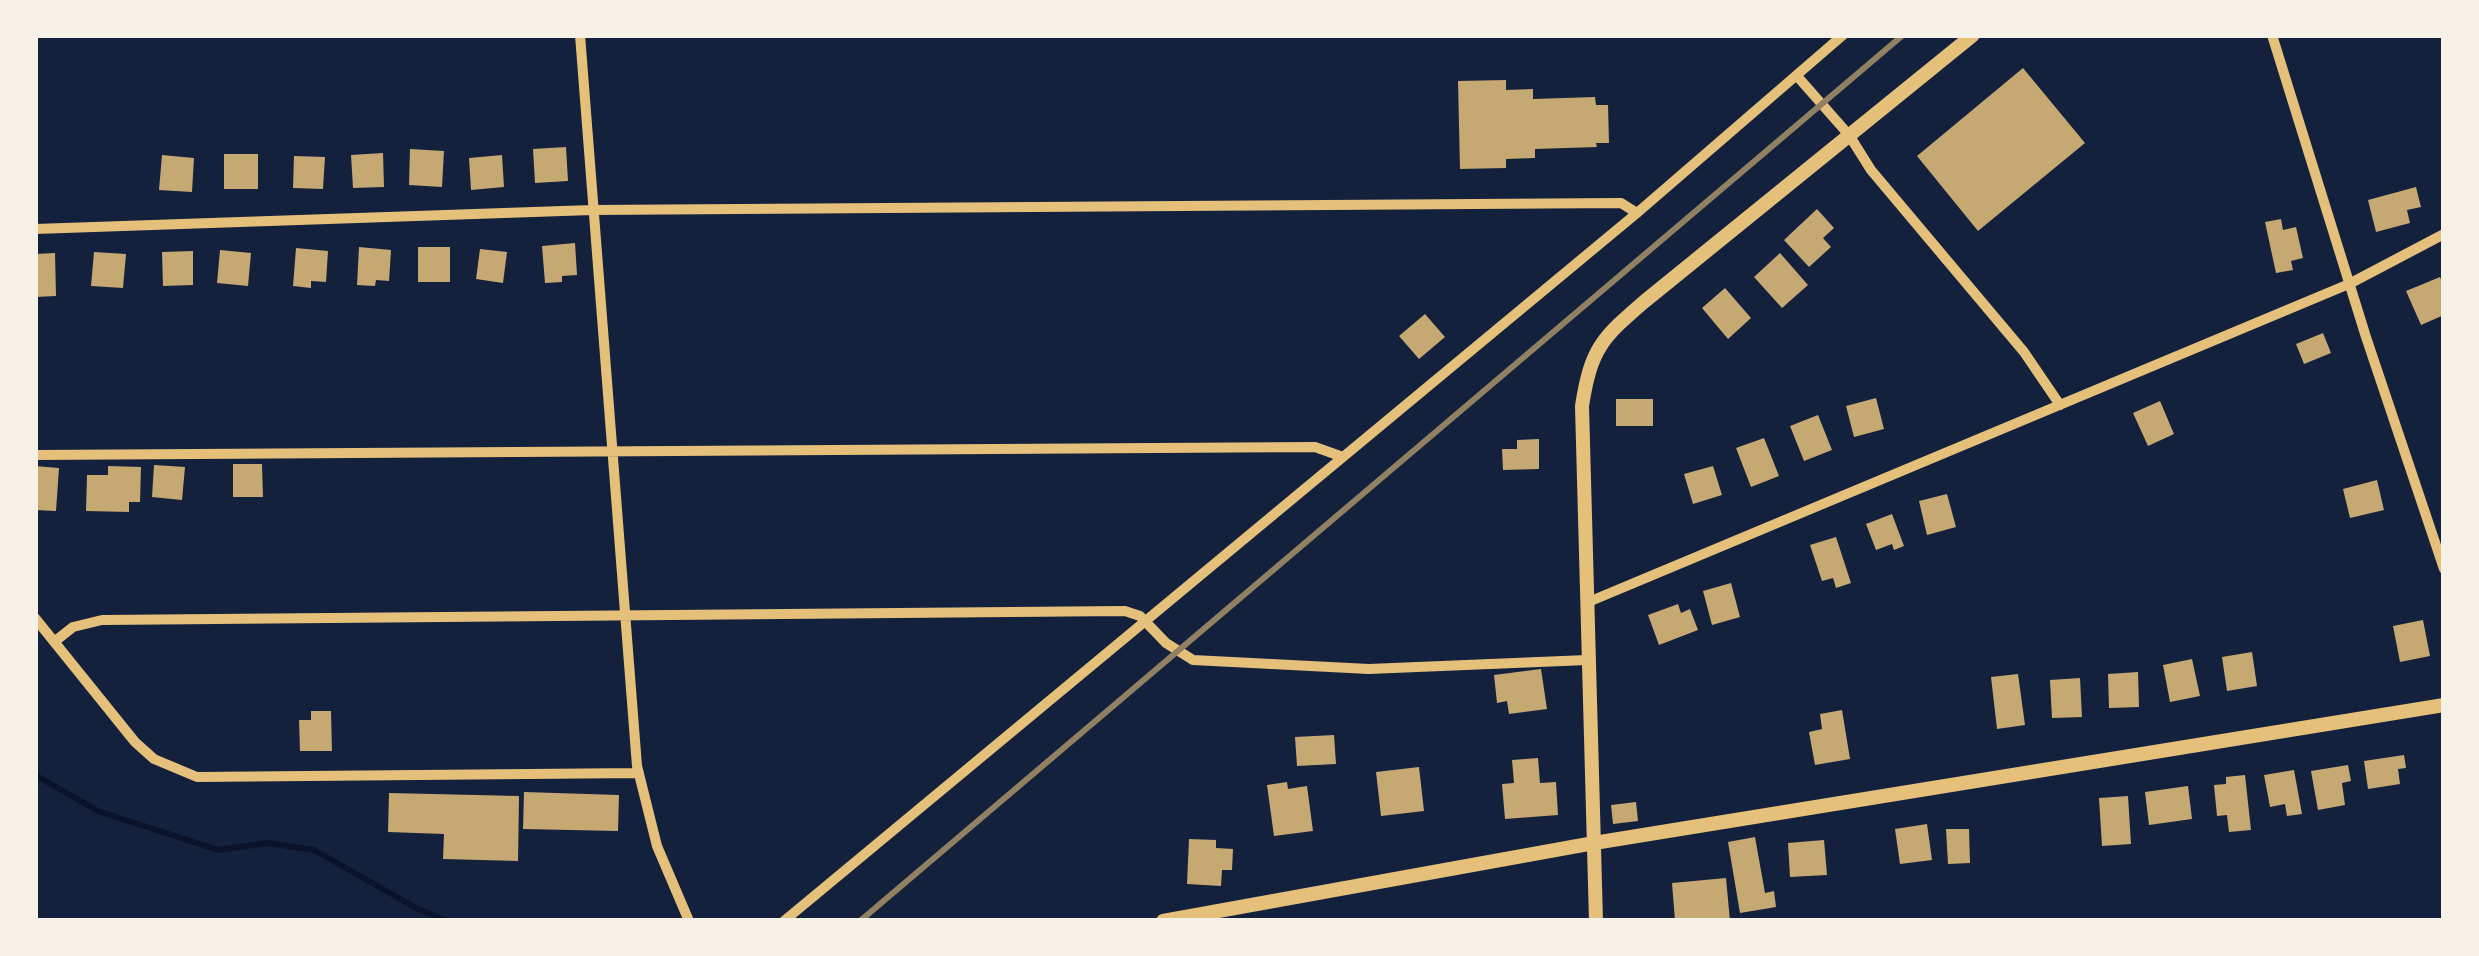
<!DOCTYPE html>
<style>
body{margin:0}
#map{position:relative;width:2479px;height:956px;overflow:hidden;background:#14213d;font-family:Karla,sans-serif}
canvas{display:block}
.frame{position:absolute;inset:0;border:38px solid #f6f1e7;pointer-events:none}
</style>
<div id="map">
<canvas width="2479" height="956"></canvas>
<div class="frame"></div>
</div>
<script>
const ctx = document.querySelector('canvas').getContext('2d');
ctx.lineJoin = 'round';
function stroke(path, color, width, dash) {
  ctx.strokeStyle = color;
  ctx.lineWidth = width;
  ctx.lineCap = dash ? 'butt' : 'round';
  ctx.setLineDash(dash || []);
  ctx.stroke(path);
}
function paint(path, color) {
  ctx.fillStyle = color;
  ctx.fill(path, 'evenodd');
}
stroke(new Path2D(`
 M35,775l63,36 120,39 50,-7 46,7 104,59 29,12`), '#0b132b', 6);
paint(new Path2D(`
 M2023,68l62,75 -107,88 -61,-75z
 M1506,80v10l27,-1v10l62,-2 1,8h12l1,38h-13l1,4 -62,2v9l-29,1v9l-46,1 -2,-88z
 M566,147l2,34 -33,2 -2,-34z
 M410,149l34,2 -2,36 -33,-2z
 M383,153l1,34 -31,1 -2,-33z
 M224,154h34v35h-34z
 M162,155l32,3 -2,34 -33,-2z
 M502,155l2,32 -33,3 -2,-32z
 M294,156l31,1 -2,32 -30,-1z
 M2416,187l5,20 -14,3 3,13 -34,9 -8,-32z
 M1817,209l17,19 -11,10 8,9 -22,20 -25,-27z
 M2281,219l2,11 13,-3 7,31 -12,3 2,9 -17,3 -11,-51z
 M575,243l2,32 -15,1v6l-17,1 -3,-37z
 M359,247l32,3 -2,31 -13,-1 -1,6 -18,-1z
 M418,247h32v35h-32z
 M296,248l32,3 -2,31 -15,-1v7l-18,-2z
 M480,249l27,3 -4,31 -27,-4z
 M220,250l31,3 -3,33 -31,-3z
 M193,251v34l-30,1 -1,-34z
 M94,252l32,2 -3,34 -32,-2z
 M55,253l1,43 -21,1v-43z
 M1780,253l28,32 -26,23 -28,-31z
 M2440,277l4,11v27l-23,10 -15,-34z
 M1725,288l26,30 -23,21 -26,-31z
 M1425,314l20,23 -26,22 -20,-23z
 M2323,333l8,20 -27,11 -8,-20z
 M1876,398l8,31 -30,8 -8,-31z
 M1616,399h37v27h-37z
 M2160,401l14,33 -26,12 -15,-33z
 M1818,415l14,35 -28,11 -14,-35z
 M1764,438l15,38 -28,11 -15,-39z
 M1539,439v30l-36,1 -1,-21h15v-9z
 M233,464h29l1,33h-30z
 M154,465l31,2 -3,33 -30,-3z
 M35,466l24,2 -3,43 -21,-1z
 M108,466l33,1 -1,35h-11v10l-43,-1 1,-36h21z
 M1713,466l9,29 -29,9 -9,-30z
 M2377,480l7,30 -34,8 -7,-29z
 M1947,494l9,33 -29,8 -8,-34z
 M1892,514l12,32 -10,4 -2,-6 -16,6 -10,-26z
 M1836,537l15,46 -15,5 -3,-10 -11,3 -12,-36z
 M1731,583l9,34 -28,8 -9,-34z
 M1678,604l3,9 9,-4 8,21 -39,15 -11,-30z
 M2423,620l7,36 -30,6 -7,-36z
 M2252,652l5,34 -30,5 -5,-34z
 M2192,659l8,37 -30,6 -7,-37z
 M1541,669l6,40 -38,5 -2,-13 -10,2 -3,-28z
 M2138,672l1,35 -30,1 -1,-34z
 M2018,674l7,51 -28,4 -6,-52z
 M2080,678l2,39 -30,1 -2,-38z
 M1842,710l8,49 -35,6 -6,-33 13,-3 -2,-15z
 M311,711h20l1,40h-32l-1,-31h12z
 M1334,735l2,29 -39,2 -2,-29z
 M2404,755l2,13 -8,1 2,15 -32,5 -4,-28z
 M1538,758l2,25 16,-1 2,33 -53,4 -3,-35 12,-1 -2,-23z
 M2348,765l3,16 -9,2 3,22 -27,5 -7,-39z
 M1419,767l5,44 -43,5 -5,-44z
 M2294,770l8,44 -15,2 -2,-12 -15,3 -6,-32z
 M2245,775l6,55 -22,2 -2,-17 -10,1 -3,-31 12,-1v-7z
 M1287,782l1,7 19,-3 6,45 -39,5 -7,-51z
 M2188,786l4,33 -43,6 -4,-33z
 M524,792l95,3 -1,36 -95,-2z
 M389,793l130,3 -1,65 -75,-2 1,-25 -56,-2z
 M2128,796l3,48 -29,2 -3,-48z
 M1636,802l2,19 -25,3 -2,-19z
 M1927,824l5,36 -32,4 -5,-35z
 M1946,829h23l1,34 -22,1z
 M1755,837l10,56 9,-2 2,16 -36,6 -12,-71z
 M1189,839l27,1v8l17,1 -1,21h-10l-1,16 -34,-2z
 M1824,840l3,35 -37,2 -2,-34z
 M1726,878l4,43h-55l-3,-38z`), '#c6a872');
stroke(new Path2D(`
 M580,35l57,731 20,80 32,75
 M2272,35l94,302 78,232
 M1797,76l52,59 22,35 153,182 36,53
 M35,229l557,-19 1029,-7 16,10
 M35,455l1280,-8 28,10
 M1586,603l763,-319 95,-50
 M35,618l100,124 19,17 43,18 442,-4
 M54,642l19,-15 29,-7 1023,-9 15,5 26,27 27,17 176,9 218,-9
 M784,921l853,-708 206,-178`), '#e5c07b', 10);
stroke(new Path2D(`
 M1163,921l431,-78 850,-138
 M1596,921l-14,-515c9,-58 20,-68 63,-105l328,-266`), '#e5c07b', 14);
stroke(new Path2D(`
 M860,921l1043,-886`), '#918062', 6);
</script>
